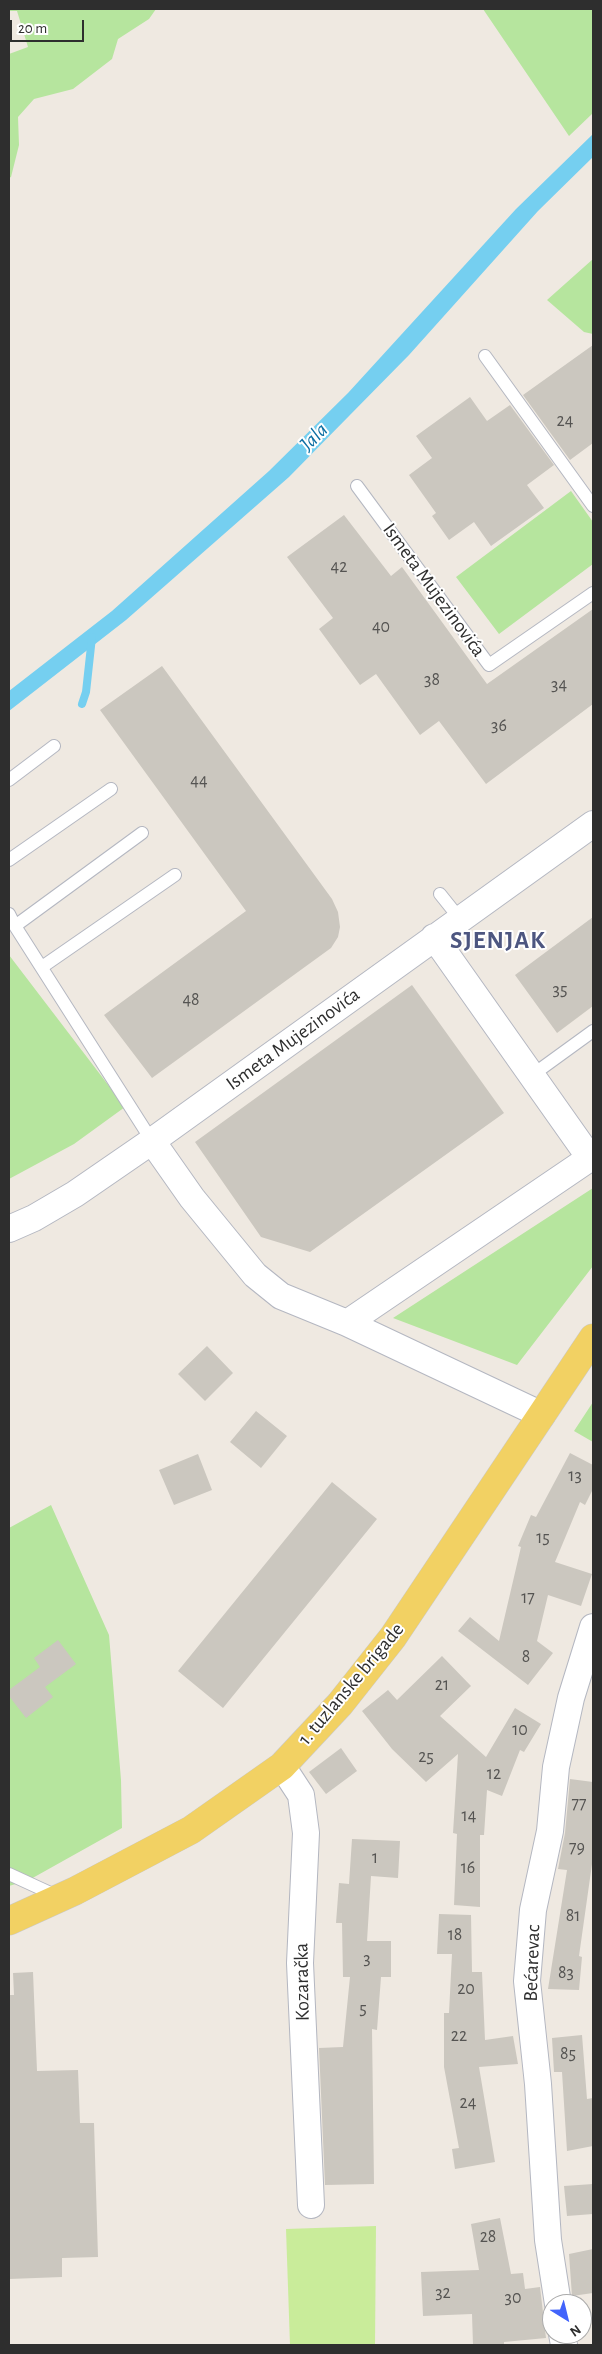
<!DOCTYPE html>
<meta charset="utf-8">
<style>
body{margin:0}
#map{position:relative;width:602px;height:2354px;overflow:hidden;background:#efe9e1;font-family:"Alegreya Sans",sans-serif}
canvas{display:block}
.frame{position:absolute;inset:0;border:10px solid #2e2e2e;pointer-events:none}
.north{position:absolute;left:542px;top:2294px;width:50px;height:50px;box-sizing:border-box;background:#fff;border:1px solid #ababab;border-radius:50%;rotate:144deg;font-size:14px;font-weight:700;line-height:20px;text-align:center;color:#2e2e2e}
.north::after{content:'';display:block;margin:auto;width:18px;height:22px;background:#4264fb;clip-path:polygon(50% 0,100% 100%,50% 72%,0 100%)}
.scale{position:absolute;left:10px;top:20px;width:74px;height:22px;box-sizing:border-box;border:2px solid #2e2e2e;border-top:0;padding-left:6px;font-size:15px;line-height:18px;white-space:nowrap;color:#2e2e2e;-webkit-text-stroke:4px #fff;paint-order:stroke}
</style>
<div id="map">
<canvas width="602" height="2354"></canvas>
<div class="frame"></div>
<div class="north">N</div>
<div class="scale">20 m</div>
</div>
<script>
const ctx = document.querySelector('canvas').getContext('2d');
ctx.lineJoin = 'round';
function paint(path, color) {
  ctx.fillStyle = color;
  ctx.fill(path, 'evenodd');
}
function stroke(path, color, width, dash) {
  ctx.strokeStyle = color;
  ctx.lineWidth = width;
  ctx.lineCap = dash ? 'butt' : 'round';
  ctx.setLineDash(dash || []);
  ctx.stroke(path);
}
function drawText(font, color, halo, rows, align = 'center') {
  ctx.font = font + ' "Alegreya Sans",sans-serif';
  ctx.lineWidth = 4;
  ctx.setLineDash([]);
  ctx.textBaseline = 'middle';
  ctx.strokeStyle = halo;
  ctx.fillStyle = color;
  for (const [text, x, y, turn = 0] of rows) {
    ctx.save();
    ctx.translate(x, y);
    ctx.rotate((+turn || 0) * Math.PI / 180);
    ctx.textAlign = isNaN(turn) ? turn : align;
    if (halo) ctx.strokeText(text, 0, 0);
    ctx.fillText(text, 0, 0);
    ctx.restore();
  }
}
paint(new Path2D(`
 M9,9h147l-7,10 -31,20 -6,20 -39,30 -39,10 -16,18 1,28 -8,32 -2,1v-124l19,-7 -11,-36h-8z
 M483,9h110v104l-24,23z
 M593,259v75l-9,-2 -37,-32z
 M571,491l22,31v42l-94,70 -43,-57z
 M9,955l116,152 -51,37 -65,35z
 M593,1188v78l-76,99 -124,-47z
 M593,1402v40l-19,-11z
 M51,1505l58,130 12,145 1,48 -93,52 -20,6v-358z`), '#b6e59e');
paint(new Path2D(`
 M376,2226l-1,119h-85l-4,-116z`), '#c9ec9a');
paint(new Path2D(`
 M593,134v23l-55,54 -129,144 -120,122 -163,143 -117,91v-20l103,-80 157,-140 79,-78 168,-184z`), '#75cff0');
stroke(new Path2D(`
 M82,704l4,-12 6,-55`), '#75cff0', 8);
paint(new Path2D(`
 M593,345v98l-23,17 -47,-65z
 M470,397l17,24 23,-16 44,60 -27,20 17,23 -53,38 -17,-24 -25,18 -17,-24 4,-3 -27,-38 23,-17 -16,-22z
 M344,515l47,61 11,-9 85,117 106,-75v95l-107,80 -47,-63 -19,14 -44,-61 -16,11 -41,-56 14,-11 -46,-61z
 M162,666l170,233 6,13 2,15 -2,10 -7,11 -179,130 -48,-63 142,-104 -146,-201z
 M593,917v89l-36,27 -42,-58z
 M412,985l92,128 -194,139 -49,-15 -66,-95z
 M207,1346l26,27 -28,28 -27,-27z
 M256,1411l31,25 -26,32 -31,-26z
 M570,1453l23,12v24l-8,16 -5,-3 -25,60 37,12 -11,32 -33,-11 -11,46 16,12 -25,32 -70,-54 12,-14 29,24 22,-94 -3,-1 13,-31 5,2z
 M198,1454l14,36 -38,15 -15,-35z
 M332,1482l45,37 -154,189 -45,-37z
 M58,1640l18,24 -31,23 8,10 -27,21 -17,-22v-6l31,-23 -6,-9z
 M442,1656l29,30 -31,30 46,41 29,-49 26,16 -17,28 -4,-2 -18,46 -15,-6 -3,45h-4v72l-26,-2 3,-71 -4,-1 5,-79 -32,28 -34,-33 -30,-38 26,-21 9,10z
 M341,1748l16,23 -31,23 -17,-22z
 M570,1779l23,3v75l-14,99 3,1 -3,33 -31,-1 19,-119 -9,-1 7,-36z
 M352,1839l48,2 -2,37 -27,-2 -4,65h24v36h-10l-4,53 -5,-1 2,155 -49,1 -6,-137 24,-1 7,-70h-7l-1,-54h-6l3,-40 10,1z
 M439,1914l32,1 1,57h10l3,68 28,-4 5,28 -39,3 16,95 -40,7 -3,-20 7,-1 -15,-81v-54h5l3,-59h-15z
 M33,1972l4,99 41,-1 2,53h14l4,134 -36,1v19l-53,2v-284h5l-1,-22z
 M582,2035l5,64 6,-1v48l-26,5 -5,-79h-8l-2,-34z
 M593,2184v30l-26,2 -3,-30z
 M500,2218l11,56 12,-1 2,16 15,-2 6,51 -42,4v3h-31l-1,-31 -49,2 -2,-44 58,-2 -8,-46z
 M593,2249v44l-21,3 -3,-42z`), '#cbc7bf');
const service = new Path2D(`
 M485,356l108,150
 M357,486l132,179 104,-72
 M9,780l45,-34
 M142,833l-127,93 137,215
 M9,860l102,-71
 M440,894l20,25
 M9,914l6,12
 M42,967l133,-92
 M531,1076l62,-45
 M9,1874l50,23`);
const minor = new Path2D(`
 M434,937l156,221
 M152,1141l40,57 63,77 26,21 66,27 195,92
 M9,1229l25,-11 41,-24 77,-53 441,-317
 M347,1323l246,-167
 M282,1766l19,29 5,38 -6,130 11,242
 M558,2304l-10,-64 -10,-156 -11,-103 6,-71 17,-79 6,-64 15,-69 22,-71
 M562,2334l2,11`);
const primary = new Path2D(`
 M9,1921l66,-30 116,-61 91,-64 58,-62 53,-67 200,-299`);
stroke(service, '#b4b7c1', 14);
stroke(minor, '#b4b7c1', 28);
stroke(primary, '#c9c9c9', 29);
stroke(service, '#fff', 12);
stroke(minor, '#fff', 26);
stroke(primary, '#f2d163', 28);
drawText('18px', '#555452', null, [
 ["24",565,421],
 ["42",339,567],
 ["40",381,627],
 ["38",432,680],
 ["34",559,685],
 ["36",499,726],
 ["44",199,781],
 ["35",560,990],
 ["48",191,1000],
 ["13",575,1476],
 ["15",543,1538],
 ["17",528,1598],
 ["8",526,1657],
 ["21",442,1685],
 ["10",520,1730],
 ["25",426,1757],
 ["12",494,1774],
 ["77",579,1804],
 ["14",469,1816],
 ["79",577,1848],
 ["1",375,1858],
 ["16",468,1868],
 ["81",573,1916],
 ["18",455,1935],
 ["3",367,1959],
 ["83",566,1973],
 ["20",466,1989],
 ["5",363,2009],
 ["22",459,2036],
 ["85",568,2054],
 ["24",468,2103],
 ["28",488,2237],
 ["32",443,2293],
 ["30",513,2298]
]);
drawText('20px', '#2e2e2e', '#fff', [
 ["Ismeta Mujezinovića",434,590,54],
 ["Ismeta Mujezinovića",293,1039,-36],
 ["1. tuzlanske brigade",351,1684,-50],
 ["Bećarevac",532,1963,-88],
 ["Kozaračka",302,1982,-91]
]);
drawText('italic 21px', '#0d6fa3', '#fff', [
 ["Jala",314,437,-45]
]);
ctx.letterSpacing = '1px';
drawText('bold 25px', '#4d5680', '#fff', [
 ["SJENJAK",498,940]
]);
ctx.letterSpacing = '0px';
</script>
